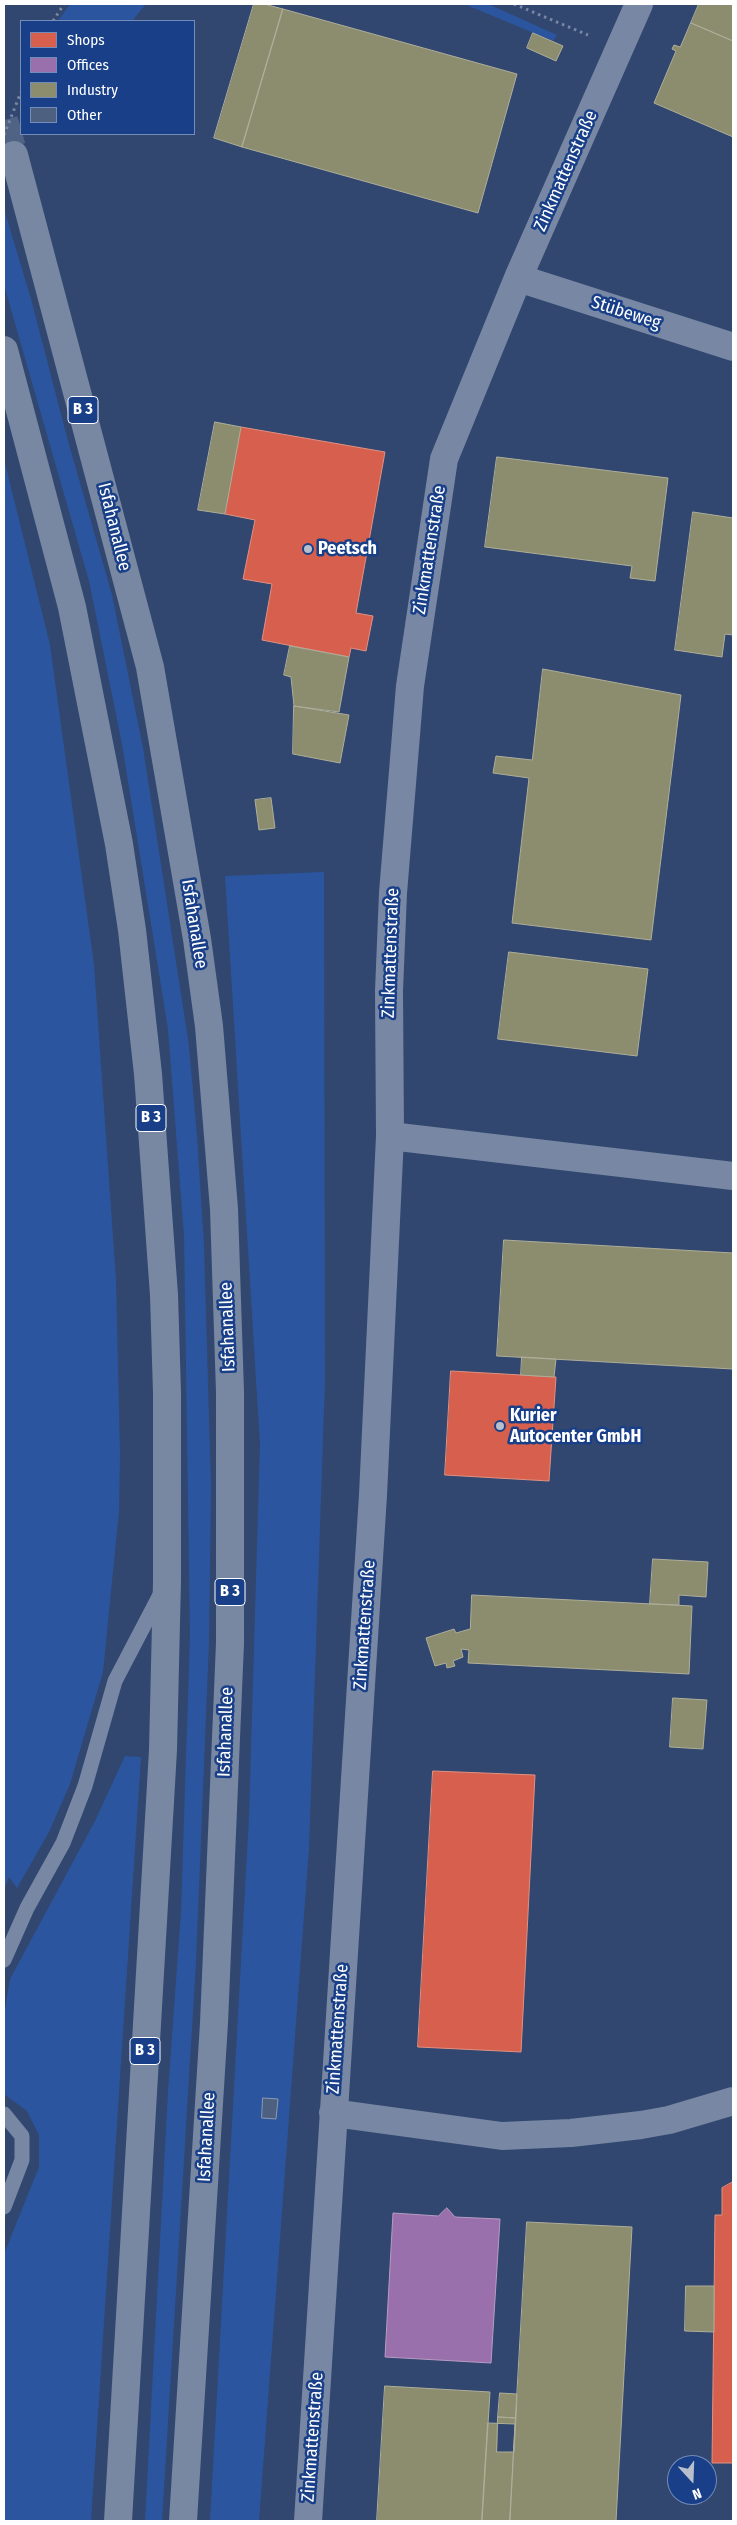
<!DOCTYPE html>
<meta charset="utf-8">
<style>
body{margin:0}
#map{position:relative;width:737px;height:2525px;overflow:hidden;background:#31476f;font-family:"Fira Sans Condensed",sans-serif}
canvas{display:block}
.frame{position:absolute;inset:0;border:5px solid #fff;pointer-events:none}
.legend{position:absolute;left:20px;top:20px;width:175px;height:115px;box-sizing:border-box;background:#183f88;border:1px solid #748cb8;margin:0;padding:6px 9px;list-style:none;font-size:15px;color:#fff}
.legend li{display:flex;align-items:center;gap:10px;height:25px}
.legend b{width:25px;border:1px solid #748cb8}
.north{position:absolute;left:667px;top:2455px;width:50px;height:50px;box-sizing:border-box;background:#183f88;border:1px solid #748cb8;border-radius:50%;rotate:160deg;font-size:14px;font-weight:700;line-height:20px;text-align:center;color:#fff}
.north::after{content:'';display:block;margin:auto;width:18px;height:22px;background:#b7bfcd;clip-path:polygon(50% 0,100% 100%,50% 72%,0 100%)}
</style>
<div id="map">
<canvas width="737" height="2525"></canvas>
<div class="frame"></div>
<ul class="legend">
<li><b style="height:14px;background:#d6604d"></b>Shops</li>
<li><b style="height:14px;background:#9970ab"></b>Offices</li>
<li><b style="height:14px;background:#8c8c6e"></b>Industry</li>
<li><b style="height:14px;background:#4e6080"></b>Other</li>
</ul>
<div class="north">N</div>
</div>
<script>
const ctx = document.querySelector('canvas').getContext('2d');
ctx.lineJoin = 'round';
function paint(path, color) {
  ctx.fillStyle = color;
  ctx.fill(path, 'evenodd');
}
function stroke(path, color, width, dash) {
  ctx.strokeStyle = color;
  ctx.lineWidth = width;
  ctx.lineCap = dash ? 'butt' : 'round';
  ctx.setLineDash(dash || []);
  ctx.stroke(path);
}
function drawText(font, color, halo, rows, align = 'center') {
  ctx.font = font + ' "Fira Sans Condensed",sans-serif';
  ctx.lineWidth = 5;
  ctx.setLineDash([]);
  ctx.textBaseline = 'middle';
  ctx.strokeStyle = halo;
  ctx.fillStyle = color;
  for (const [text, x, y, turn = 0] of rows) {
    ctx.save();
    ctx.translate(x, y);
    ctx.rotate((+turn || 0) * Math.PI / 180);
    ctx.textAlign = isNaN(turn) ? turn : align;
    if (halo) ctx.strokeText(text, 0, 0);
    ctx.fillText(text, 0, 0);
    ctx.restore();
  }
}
paint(new Path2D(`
 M70,4h76l-14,17h-74z
 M464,4h24l69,31 -4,6z
 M4,209l27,90 37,142 44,154 31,153 46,298 8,90 7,109 7,242 -2,155 -13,320 -34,559h-17l23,-429 13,-180 9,-278 -6,-398 -16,-207 -46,-285 -33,-163 -85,-296z
 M4,459l46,186 44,320 22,315 4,175 -1,56 -16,161 -33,112 -21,48 -32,56 -8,-11 -5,13z
 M324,872l1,508 -16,468 -50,673h-49l39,-704 11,-373 -35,-568z
 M125,1756l16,1 -50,764h-87v-267l35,-87v-32l-12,-24 -23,-17v-78l6,-37 85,-158z`), '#2c559f');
const shops = new Path2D(`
 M241,427l144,25 -29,161 17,3 -7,35 -15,-3 -2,9 -87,-17 10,-56 -29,-5 12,-59 -30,-6z
 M451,1371l105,6 -7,104 -104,-6z
 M433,1771l102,4 -14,277 -103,-5z
 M733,2182v281h-21l3,-248h7v-27z`);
paint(shops, '#d6604d');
stroke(shops, '#e29082', 1);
const offices = new Path2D(`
 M447,2208l8,9 45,2 -9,144 -106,-6 8,-144 45,3z`);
paint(offices, '#9970ab');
stroke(offices, '#b89bc4', 1);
const industry = new Path2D(`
 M254,4h10l19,5 -41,138 -28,-9z
 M699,4h34v37l-42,-18z
 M283,9l234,65 -39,139 -236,-66z
 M691,23l42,18v96l-79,-34 22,-52 -4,-2 2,-4 6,2z
 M533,33l30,13 -7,15 -29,-13z
 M215,422l26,5 -16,87 -27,-4z
 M497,457l171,21 -13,103 -25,-3 2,-12 -147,-19z
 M693,512l40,6v117l-8,-1 -3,23 -47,-7z
 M290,646l59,11 -10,55 -45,-6 -3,-29 -7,-2z
 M543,669l138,26 -30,245 -139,-17 17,-145 -36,-5 3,-17 36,4z
 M294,706l55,9 -9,48 -47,-9z
 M271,798l4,30 -16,2 -4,-30z
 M509,952l139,17 -11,87 -139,-17z
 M504,1240l229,13v116l-236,-13z
 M522,1357l34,2 -2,18 -33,-2z
 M653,1559l55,3 -2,35 -27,-2v10l-29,-1z
 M472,1595l220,11 -3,68 -221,-11 1,-13 -8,-1 2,8 -10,4 2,5 -8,2 -1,-5 -11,3 -9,-28 28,-9 2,4 14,-4z
 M673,1698l34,2 -4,49 -33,-2z
 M527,2222l105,5 -16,294h-106z
 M686,2286h28v46l-29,-1z
 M385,2386l105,6 -8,129h-105z
 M500,2393l17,1 -1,24 -18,-1z
 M498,2417l18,1 -2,34h-17z
 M488,2423l27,1 -5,97h-28z`);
paint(industry, '#8c8c6e');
stroke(industry, '#aeae9a', 1);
const building = new Path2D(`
 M263,2098l15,1 -2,20 -14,-1z`);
paint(building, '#4e6080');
stroke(building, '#8c9ab2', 1);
stroke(new Path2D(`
 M4,120l10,35`), '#506385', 28, [28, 14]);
stroke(new Path2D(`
 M514,4l74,31
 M53,21l11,-17`), '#7888a4', 3, [2.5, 4]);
stroke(new Path2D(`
 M4,1960l23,-52 36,-65 22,-57 30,-105 47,-90
 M4,2114l18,22v24l-18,47`), '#7888a4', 15);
stroke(new Path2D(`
 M518,278l215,69
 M390,1136l343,40
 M333,2113l169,23 69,-3 70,-8 28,-5 64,-19
 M308,2521l65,-1026 17,-359 -1,-145 4,-98 17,-207 34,-227 74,-181 121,-274`), '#7888a4', 28);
stroke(new Path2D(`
 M14,155l136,512 47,272 12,87 15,183 6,183v251l-16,380 -31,498
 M4,350l68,257 47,237 13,86 16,144 16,221 3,98v188l-4,169 -45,771`), '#7888a2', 28);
stroke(new Path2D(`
 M4,135l17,-43`), '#7888a4', 3, [2.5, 4]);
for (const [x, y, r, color] of [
 [308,549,5,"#b7bfcd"],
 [500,1426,5,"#b7bfcd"]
]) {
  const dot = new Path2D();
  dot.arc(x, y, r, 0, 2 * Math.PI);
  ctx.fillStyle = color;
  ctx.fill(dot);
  stroke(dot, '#183f88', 2);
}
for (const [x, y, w] of [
 [83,410,30],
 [151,1118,30],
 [230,1592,30],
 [145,2051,30]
]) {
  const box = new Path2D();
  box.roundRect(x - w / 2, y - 13.5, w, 27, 4);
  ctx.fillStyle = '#183f88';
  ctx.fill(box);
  stroke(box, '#fff', 1);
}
drawText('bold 16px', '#fff', null, [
 ["B 3",83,410],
 ["B 3",151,1118],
 ["B 3",230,1592],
 ["B 3",145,2051]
]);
drawText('18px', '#fff', '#183f88', [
 ["Zinkmattenstraße",566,171,-66],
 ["Stübeweg",626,313,18],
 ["Isfahanallee",114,527,76],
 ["Zinkmattenstraße",430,550,-81],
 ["Isfahanallee",194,924,81],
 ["Zinkmattenstraße",391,953,-88],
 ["Isfahanallee",228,1327,-92],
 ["Zinkmattenstraße",365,1625,-86],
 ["Isfahanallee",226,1732,-88],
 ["Zinkmattenstraße",338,2029,-86],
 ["Isfahanallee",207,2137,-87],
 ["Zinkmattenstraße",313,2437,-86]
]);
drawText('bold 18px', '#fff', '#183f88', [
 ["Peetsch",318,549],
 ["Kurier",510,1416],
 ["Autocenter GmbH",510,1437]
], 'left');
</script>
